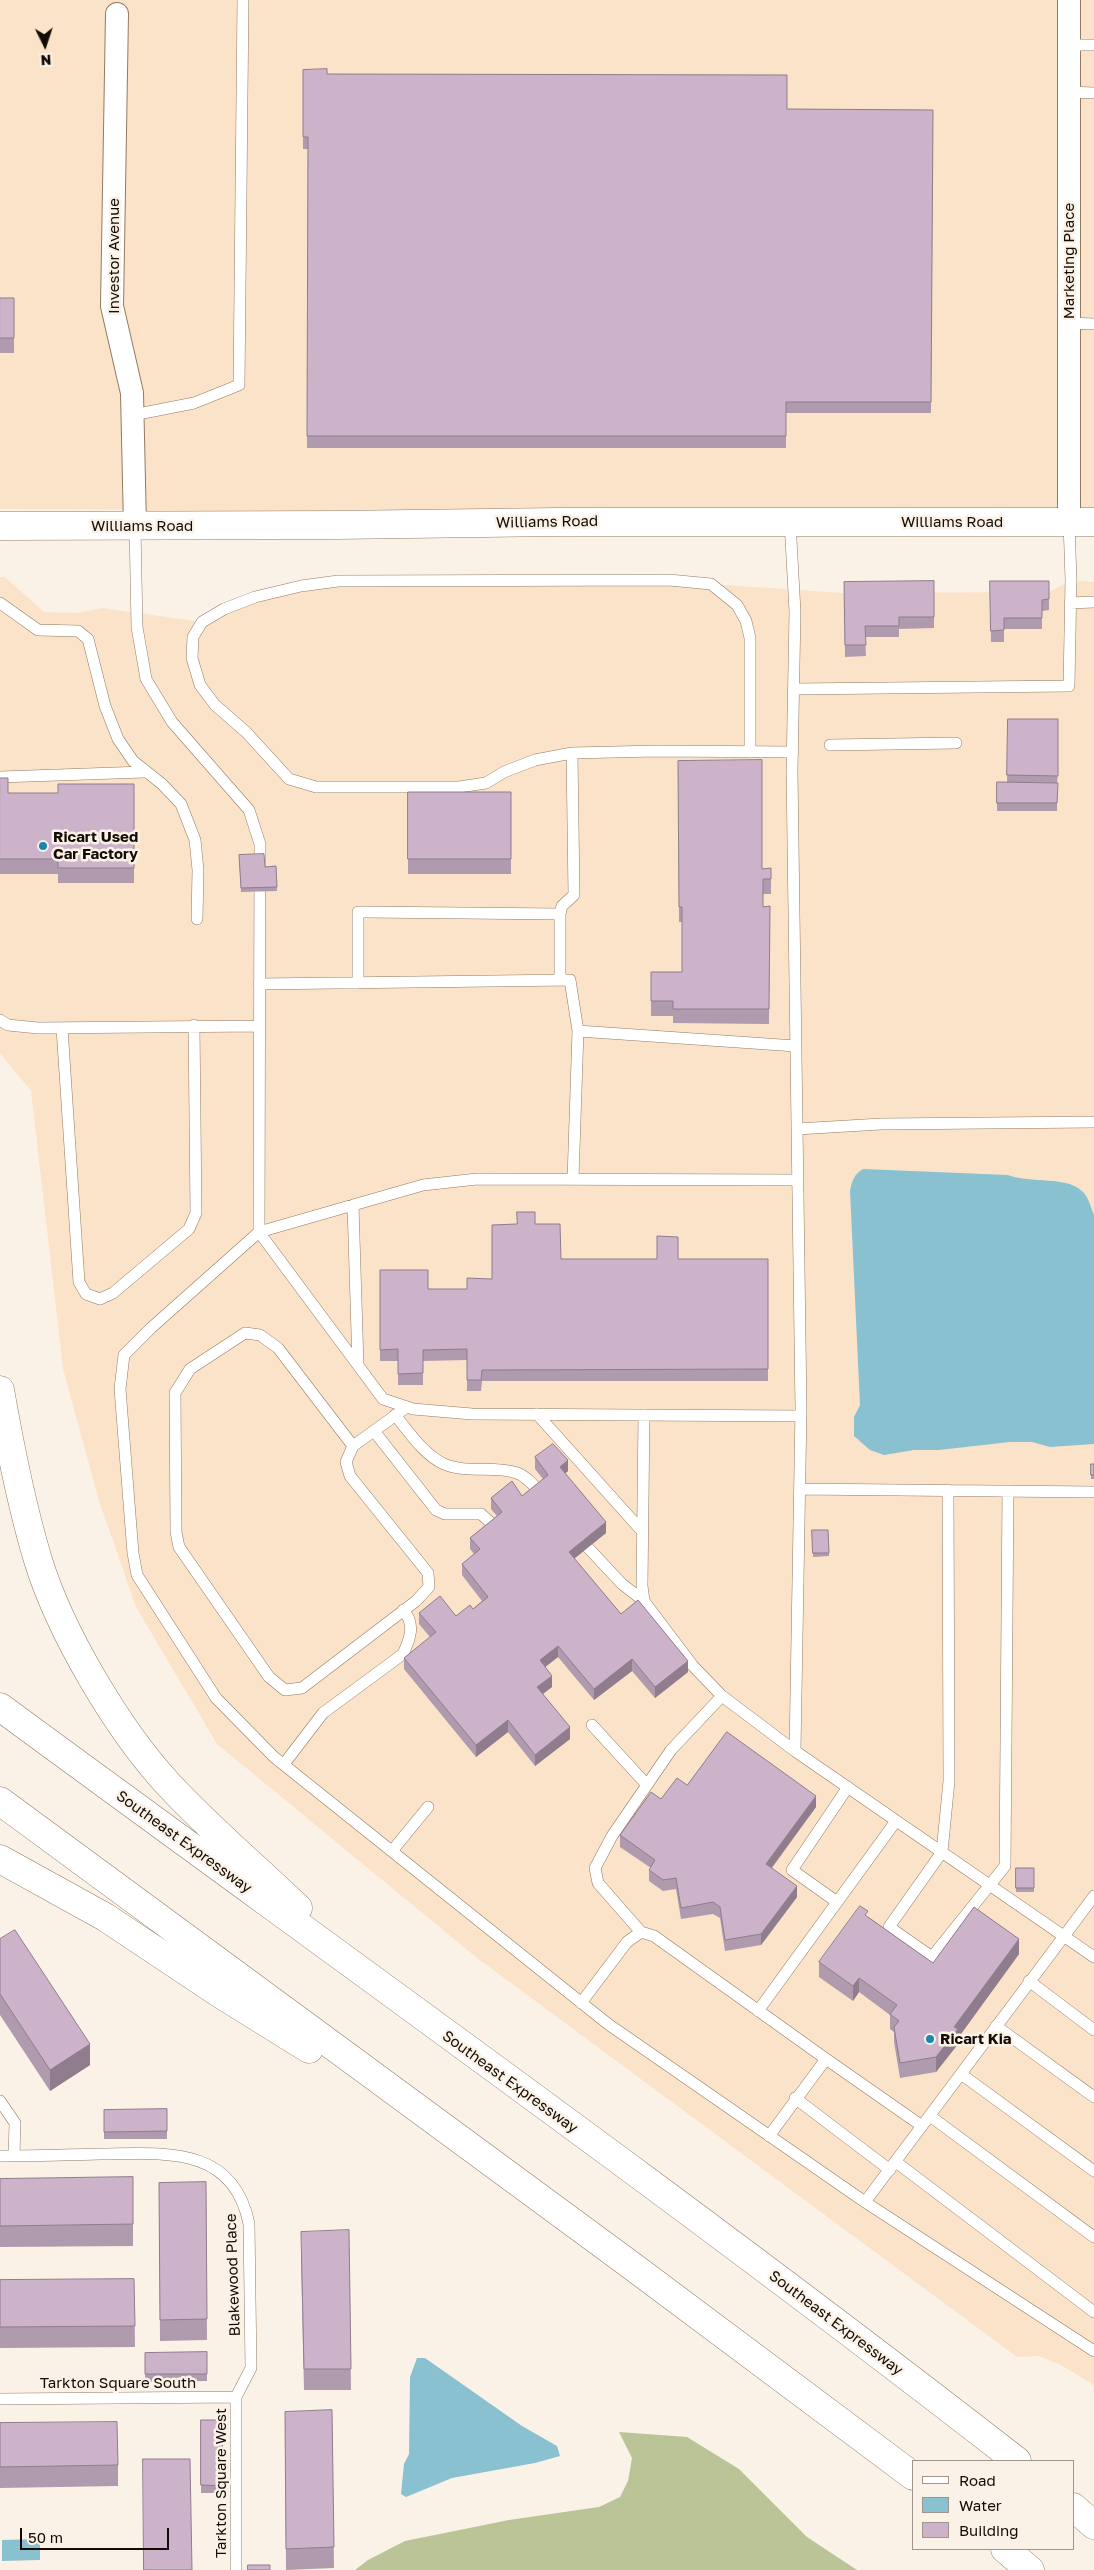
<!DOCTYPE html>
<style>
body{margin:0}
#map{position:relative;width:1094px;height:2570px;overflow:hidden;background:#fbf2e7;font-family:"Golos Text",sans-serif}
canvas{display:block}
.legend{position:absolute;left:912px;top:2460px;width:162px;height:90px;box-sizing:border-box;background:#fbf2e7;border:1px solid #9e968c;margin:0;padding:6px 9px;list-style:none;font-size:15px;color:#130b04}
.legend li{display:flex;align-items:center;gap:10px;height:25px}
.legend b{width:25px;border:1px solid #9e968c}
.north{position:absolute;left:20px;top:20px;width:50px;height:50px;-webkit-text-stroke:4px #fbf2e7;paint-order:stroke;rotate:176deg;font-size:14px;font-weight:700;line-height:20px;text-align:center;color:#130b04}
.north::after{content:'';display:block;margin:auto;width:18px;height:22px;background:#130b04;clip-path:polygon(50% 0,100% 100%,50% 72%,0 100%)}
.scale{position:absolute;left:20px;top:2528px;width:149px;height:22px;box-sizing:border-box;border:2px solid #130b04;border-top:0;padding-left:6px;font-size:15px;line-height:18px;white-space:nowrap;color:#130b04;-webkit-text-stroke:4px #fbf2e7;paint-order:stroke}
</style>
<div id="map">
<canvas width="1094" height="2570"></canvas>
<ul class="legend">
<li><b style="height:6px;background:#fff"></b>Road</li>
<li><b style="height:14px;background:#89c1d1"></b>Water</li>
<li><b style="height:14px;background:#ccb3ca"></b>Building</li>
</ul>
<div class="north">N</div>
<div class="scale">50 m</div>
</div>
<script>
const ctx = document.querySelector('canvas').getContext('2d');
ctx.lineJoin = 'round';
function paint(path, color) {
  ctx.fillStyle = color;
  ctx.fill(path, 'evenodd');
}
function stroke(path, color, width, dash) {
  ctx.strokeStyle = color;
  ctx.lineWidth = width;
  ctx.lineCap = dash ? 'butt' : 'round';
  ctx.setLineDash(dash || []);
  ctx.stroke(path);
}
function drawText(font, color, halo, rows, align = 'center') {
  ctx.font = font + ' "Golos Text",sans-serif';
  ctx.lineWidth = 5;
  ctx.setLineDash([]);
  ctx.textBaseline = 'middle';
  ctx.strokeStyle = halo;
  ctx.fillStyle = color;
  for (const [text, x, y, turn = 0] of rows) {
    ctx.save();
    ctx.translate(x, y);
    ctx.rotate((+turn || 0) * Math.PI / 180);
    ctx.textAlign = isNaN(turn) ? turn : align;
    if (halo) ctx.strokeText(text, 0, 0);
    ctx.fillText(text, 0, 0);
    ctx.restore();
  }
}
paint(new Path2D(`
 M0,0h1094v511l-25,11 -934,4 -3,-16 -132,-1z
 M0,577h5l39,35 33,1 26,-5 99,14 99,-36 410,-2 133,9 205,-1 22,-12 23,2v1803l-35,-21 -21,-8 -21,1 -540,-399 -260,-214 -81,-137 -37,-106 -36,-132 -32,-278 -31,-38z`), '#fbe3ca');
paint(new Path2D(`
 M619,2432l68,5 52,32 68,68 50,33h-502l13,-10 37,-19 104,-21 90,-13 21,-10 8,-16 4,-23z`), '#bac497');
paint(new Path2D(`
 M863,1169l145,6c22,9 61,0 76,18 5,6 7,15 10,22v229l-44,3 -18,-5h-22l-71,8h-25l-30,5 -14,-5 -16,-14v-19l6,-12 -10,-214c2,-10 4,-17 13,-22z
 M417,2358h8l97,68 35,20 3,10 -25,7 -83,15 -46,19 -5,-3 3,-30 5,-10 1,-77z
 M40,2539v21l-38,1v-21z`), '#89c1d1');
const lane = new Path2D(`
 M1069,45h25
 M1069,92l25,1
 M1069,323l25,1
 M133,415l61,-12 45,-18 4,-385
 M790,521l5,91 -3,159 9,638 -6,342 299,206
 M135,526l2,101 9,52 26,43 77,88 11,34 -1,388 -108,96 -27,27 -4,34 13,164 4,22 79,123 58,59 334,267 257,178 229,149
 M0,603l38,27 40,1 10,8 17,67 13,33 15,22 29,23 19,20 14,36 3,30 -1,49
 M1070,603l24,-1
 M795,689l274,-3 2,-106 -2,-58
 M830,745l126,-2
 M750,752v-114l-4,-17 -9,-16 -26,-21 -42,-4 -331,1 -37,5 -46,11 -31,12 -22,13 -9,15 -1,21 8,27 15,20 31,27 43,47 27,8h143l27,-4 18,-11 31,-12 37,-7 84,-2 137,1
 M0,777l144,-5
 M560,914l2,-8 12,-11 -2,-142
 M358,983v-71h7l195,2v66
 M259,984l311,-4 8,51 218,15
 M0,1020l8,5 30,3 221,-2
 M62,1028l17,254 7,12 14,5 13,-6 76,-64 7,-16 -2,-188
 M797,1129l84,-5 213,-2
 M573,1179l5,-148
 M798,1180l-321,-1 -54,6 -164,47 124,167 30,10 59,5 329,2
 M353,1205l5,160
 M537,1414l105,117
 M395,1415c14,17 29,40 49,49 23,10 50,1 73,9 11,4 19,15 26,23
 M644,1415l-2,171 2,15 49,65 29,30 73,55
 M374,1431l62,79 9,4h36l10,9
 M353,1446l-75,-98 -18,-13 -15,-2 -55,36 -15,24 1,139 3,15 90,130 16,13 17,-2 114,-87 13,-14 -1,-14 -78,-97 -4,-14 7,-16 54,-39
 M800,1489l294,3
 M948,1490l1,291 -7,71 -53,75 43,30 73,-91 3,-375
 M578,1537l44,47 22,17
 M592,1725l55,60
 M284,1764l39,-51 80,-59c7,-15 13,-30 0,-44
 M392,1851l36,-44
 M837,1902l-45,-32 56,-83
 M641,1932l-43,-49 -3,-15 17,-32 59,-86 51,-54
 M1029,1981l65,49
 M581,2003l46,-61 14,-10 13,4 172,123 -57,77
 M758,2011l138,-190
 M996,2026l98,71
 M826,2059l96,67
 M961,2074l133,97
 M795,2098l95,72
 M0,2101l15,22 -1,33
 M930,2116l164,121
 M0,2156c34,0 68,-1 103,-2 62,-1 131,-8 146,70l2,144 -15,29v173
 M896,2162l198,150
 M865,2202l229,-306
 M0,2399l236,-2`);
const street = new Path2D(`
 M117,14l-5,292 20,87 3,133
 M1069,522v-522`);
const secondary = new Path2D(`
 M0,526l337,-1 220,-3h537`);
const highway = new Path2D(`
 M0,1390c10,57 21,114 38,170 22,72 80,170 131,225 40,43 86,82 129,123
 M0,1707c340,250 684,495 1017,754
 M0,1801l628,462 285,213
 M0,1859l105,58 114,76 90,56
 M1073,2507l21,18
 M1005,2549l25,21`);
stroke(lane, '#917b63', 12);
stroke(street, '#917b63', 24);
stroke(secondary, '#917b63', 29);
stroke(highway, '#917b63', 29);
stroke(lane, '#fff', 11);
stroke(street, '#fff', 22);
stroke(secondary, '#fff', 28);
stroke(highway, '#fff', 28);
paint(new Path2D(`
 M303,70l24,4 460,35 146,1 -2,303h-145v35h-479l1,-299h-5z
 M0,298h14v55h-14z
 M934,581v47l-35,1v8h-34l1,19 -21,1 -1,-75z
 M990,581h59v29l-7,1v18h-38v13h-13z
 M1008,719h50l-1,92h-60v-29h10z
 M678,761l84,108 9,-1v26h-8v13l7,-1 -1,118 -96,-1v-7h-22v-44h31v-50h-3z
 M0,778l8,15h50l76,-9v99h-76v-9h-58z
 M408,792h103v82h-103z
 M239,855l26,12 11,-1 1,25 -36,1z
 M517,1224h18l26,35h207v122h-286l-1,10h-14v-31l-44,1v24h-25v-24h-18v-91l48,19h39l25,-10z
 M535,1457l33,14 -3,2 41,60 -32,25 47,56 67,58 -33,26 -23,-27 -38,29 -36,-43 -13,10 7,20 -9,7 27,45 -35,27 -27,-34 -32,25 -72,-88v-11l26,-21 -11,-13v-11l37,3 17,-7 9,-8 -20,-26v-11l12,-10 -4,-5v-11l27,-22 -6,-7v-11l31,-2 21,-17 -8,-10z
 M1091,1464h3v15h-3z
 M812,1530h16l1,26 -16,1z
 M687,1785l129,22 -44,61 25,29 -36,48 -36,6 -5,-33 -7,-4 -32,5 -5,-30 -13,2 -14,-10v-11l2,-2 -31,-21v-12l41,-36z
 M1016,1868h18v24h-18z
 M868,1917l65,46 86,-9 -61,84v6l-22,28 -36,6 -6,-36v-10l-4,-3v-14l-31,-23 -6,9 -34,-24v-15z
 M0,1939l90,126 -40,26 -50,-76z
 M167,2109v30h-63v-29z
 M133,2177v69l-133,1v-68z
 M206,2182l1,158 -47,1 -1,-158z
 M349,2230l2,160h-47l-3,-136z
 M134,2279l1,68 -135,1v-68z
 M207,2352v29l-62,1v-29z
 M332,2410l2,158 -48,2 -1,-158z
 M201,2420h21l1,73h-22z
 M0,2423l118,42v21l-118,2z`), '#af9aae');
paint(new Path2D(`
 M568,1460v11l-8,7v-11z
 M606,1522v11l-37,30v-11z
 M558,1646v11l-18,14v-11z
 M632,1659v12l-38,29v-11z
 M688,1661v11l-33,26v-11z
 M552,1676v11l-15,11v-11z
 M508,1720v12l-32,25v-12z
 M570,1727v12l-35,27v-11z
 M816,1796v11l-50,68v-11z
 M797,1886v11l-36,48v-11z
 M1019,1939v15l-61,84v6l-22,28v-15l18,-30z
 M859,1978v14l-6,9v-15z
 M90,2044v21l-40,26v-21z`), '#8f7d8d');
const building = new Path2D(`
 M327,69v5l460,1v34l146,1 -2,292h-145v34h-479l1,-299h-5v-67z
 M0,298h14v40h-14z
 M934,581v36h-35v9h-34l1,19h-21l-1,-63z
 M990,581h59v18l-7,1v18h-38v12l-13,1z
 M1008,719h50v57l-51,-1z
 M762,760v109l9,-1v11h-8v28l7,-1 -1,103h-96v-8h-22v-29h31v-65h-3l-1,-146z
 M0,778h8v15h50v-9h76v84h-76v-9h-58z
 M997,782l61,1 -1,20h-60z
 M408,792h103v67h-103z
 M264,854l1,13 11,-1 1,21 -36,1 -2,-33z
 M517,1212h18v12h25l1,35h96v-23l21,1v22h90v110l-286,1 -1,10h-14v-31l-44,1v23l-25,1v-25l-18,1v-80h48v19h39v-11l25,1v-54l25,-1z
 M553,1444l15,16 -8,7 46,55 -37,30 52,62 17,-14 50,61 -33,26 -23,-28 -38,30 -36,-43 -18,14 12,16 -15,11 33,40 -35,28 -27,-35 -32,25 -72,-87 32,-26 -17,-19 21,-17 16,20 14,-11 3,4 15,-12 -26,-33 18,-15 -10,-11 32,-26 -11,-14 21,-17 10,15 26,-21 -13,-18z
 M1091,1464h3v11h-3z
 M812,1530h16l1,23h-16z
 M727,1732l89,64 -50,68 31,22 -36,48 -36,6 -5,-33 -7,-5 -32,6 -5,-30 -13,2 -14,-10 6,-10 -35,-25 31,-43 10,7 16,-21 10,7z
 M1016,1868h18v20h-18z
 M860,1906l8,5 -3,4 68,48 41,-56 45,32 -65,88 4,2 -22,28 -36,6 -6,-36 5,-6 -9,-7 7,-9 -38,-27 -6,8 -34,-24z
 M15,1930l75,114 -40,26 -50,-76v-55z
 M167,2109v22l-63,1v-22z
 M133,2177v47l-133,2v-47z
 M206,2182l1,137 -47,1 -1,-137z
 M349,2230l2,139h-47l-3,-137z
 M134,2279l1,47 -135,1v-47z
 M207,2352v22h-62v-21z
 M332,2410l2,137 -48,2 -1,-137z
 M201,2420h21l1,66 -22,-1z
 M117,2422l1,43 -118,2v-44z
 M143,2459h47l2,111h-48z
 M248,2565h22v5h-22z`);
paint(building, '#ccb3ca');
stroke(building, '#8f7d8d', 1);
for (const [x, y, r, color] of [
 [43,846,5,"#1787ad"],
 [930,2039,5,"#1787ad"]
]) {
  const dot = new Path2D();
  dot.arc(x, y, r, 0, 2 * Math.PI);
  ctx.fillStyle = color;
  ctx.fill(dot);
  stroke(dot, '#fbf2e7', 2);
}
drawText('15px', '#130b04', '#fbf2e7', [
 ["Investor Avenue",114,256,-90],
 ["Marketing Place",1069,261,-90],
 ["Williams Road",547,522,-1],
 ["Williams Road",952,522],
 ["Williams Road",142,526],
 ["Southeast Expressway",184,1842,36],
 ["Southeast Expressway",510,2082,36],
 ["Blakewood Place",233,2275,-92],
 ["Southeast Expressway",836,2323,37],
 ["Tarkton Square South",118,2383],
 ["Tarkton Square West",221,2483,-90]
]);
drawText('bold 15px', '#130b04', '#fbf2e7', [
 ["Ricart Used",53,837],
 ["Car Factory",53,854],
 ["Ricart Kia",940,2039]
], 'left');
</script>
